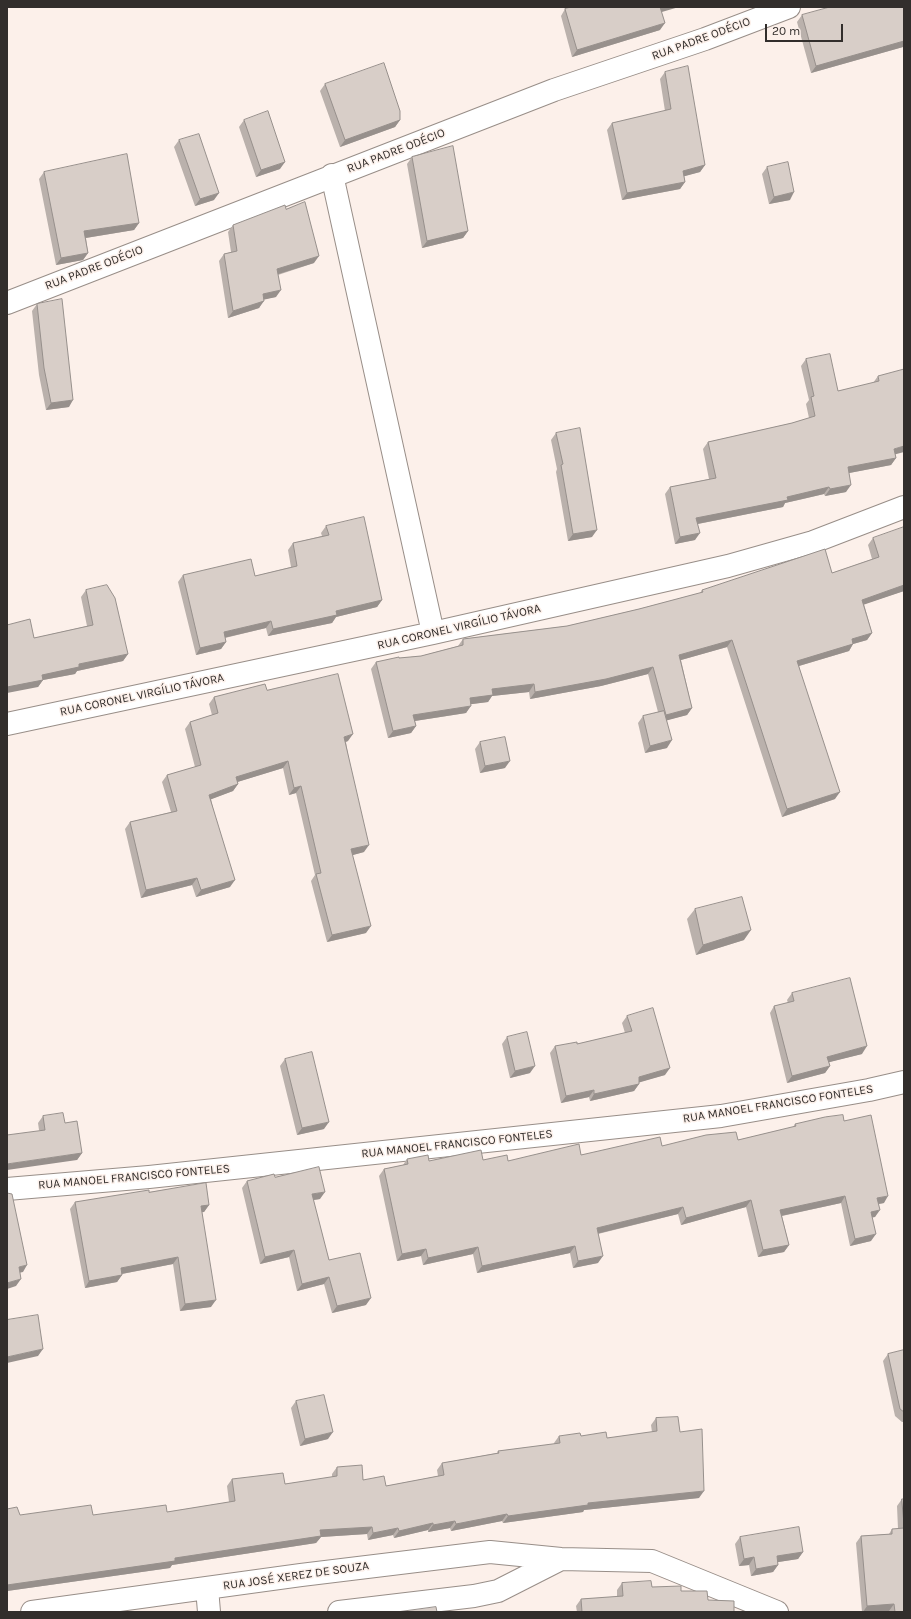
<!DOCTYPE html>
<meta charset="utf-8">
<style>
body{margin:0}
#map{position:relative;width:911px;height:1619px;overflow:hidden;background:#fcf0ea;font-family:Karla,sans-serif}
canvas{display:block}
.frame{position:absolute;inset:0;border:8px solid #322e2c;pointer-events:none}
.scale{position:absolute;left:765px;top:24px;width:78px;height:18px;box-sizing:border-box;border:2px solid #322e2c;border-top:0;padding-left:5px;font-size:12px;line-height:14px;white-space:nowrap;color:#322e2c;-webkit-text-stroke:3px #fcf0ea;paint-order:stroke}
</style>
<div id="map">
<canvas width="911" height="1619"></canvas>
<div class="frame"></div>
<div class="scale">20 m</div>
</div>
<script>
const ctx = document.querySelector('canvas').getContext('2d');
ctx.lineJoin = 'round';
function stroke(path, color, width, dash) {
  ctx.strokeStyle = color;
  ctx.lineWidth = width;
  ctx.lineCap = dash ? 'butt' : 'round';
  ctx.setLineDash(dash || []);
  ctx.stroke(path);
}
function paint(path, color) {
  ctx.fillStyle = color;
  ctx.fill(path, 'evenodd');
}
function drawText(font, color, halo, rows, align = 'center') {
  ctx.font = font + ' Karla,sans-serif';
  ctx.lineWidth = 3;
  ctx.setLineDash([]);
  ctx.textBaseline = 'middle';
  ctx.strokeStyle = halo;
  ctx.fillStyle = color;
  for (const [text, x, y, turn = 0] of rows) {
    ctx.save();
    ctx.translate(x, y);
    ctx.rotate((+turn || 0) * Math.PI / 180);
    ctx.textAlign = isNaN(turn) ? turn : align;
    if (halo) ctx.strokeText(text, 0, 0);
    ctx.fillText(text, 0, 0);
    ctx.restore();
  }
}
const street = new Path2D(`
 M332,175l101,458
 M7,303l547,-213 151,-51 84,-32
 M7,724l426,-91 295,-67 85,-24 91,-35
 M7,1189l142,-12 572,-61 148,-26 35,-8
 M207,1588l2,24
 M32,1612l269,-37 189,-23 71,7 91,2 125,51
 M339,1612l135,-16 24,-5 63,-32`);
stroke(street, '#988e88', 24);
stroke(street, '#fff', 22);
paint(new Path2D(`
 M904,7v44l-1,-4 -92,26 -14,-51 5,-7z
 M565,9l96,3 -1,18 -88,27 -11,-41z
 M665,72l40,93 -5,7 -16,4 1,6 -5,7 -58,11 -15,-70 5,-7 53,-12 -5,-32z
 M325,84l75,36 -5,7 -55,20 -20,-56z
 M244,120l36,49 -24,8 -17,-50z
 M179,140l35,60 -19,6 -21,-59z
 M412,157l56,74 -5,7 -41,10 -15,-84z
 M767,167l23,33 -21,4 -7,-30z
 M44,172l95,51 -5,7 -48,8 2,15 -5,7 -27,5 -17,-86z
 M286,209l28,54 -36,12 -2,22 -12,2 -5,9 -31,10 -9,-57 5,-7 7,-2 -3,-20 5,-7z
 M37,304l32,103 -23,3 -7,-35 -7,-64z
 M806,359l32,32 35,-8 5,-7 18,82 -5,7 -42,8 -3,19 -21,4 -1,-2 -21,5 -18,4 -2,4 -85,17 -3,16 -20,4 -10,-50 5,-7 39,-8 -6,-30 5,-7 84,-19 17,-5 -3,-14 3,-4 -8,-34z
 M556,433l36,104 -24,4 -12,-69 1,-3 -6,-29z
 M326,526l56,74 -5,7 -41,10 -4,6 -64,13 -2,-8 -41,10 1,4 -5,7 -25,6 -18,-73 5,-7 72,1 36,-9 -3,-17 5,-7 29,-7 -1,-3z
 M873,538l31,53 -40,13 8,29 -5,7 -14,4 -4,7 -50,15 36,133 -53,18 -55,-170 -46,13 11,48 -5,7 -20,5v28l-22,5 -7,-30 5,-7 15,-4 -10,-38 -47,12 -71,13 -1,-7 -37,4 -4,6 -17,2 -5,9 -51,8 1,5 -5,7 -23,5 -17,-69 5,-7 23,-4 22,-2 37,-10 5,-7 104,-13 72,-17 61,-16 2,-3 130,-17 40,-14 -4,-14z
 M86,590l42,64 -5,7 -46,10 -2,3 -32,6 -5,7 -4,-49 53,-12 -6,-29z
 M267,690l81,51 -2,1 18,110 -12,3 14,78 -39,9 -16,-61 4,-6 -19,-82 -7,2 -6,-27 -46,14 1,2 -5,7 -22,8 19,88 -34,10 -4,-12 -51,13 -16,-69 5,-7 41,-10 -9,-30 5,-7 28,-8 -10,-38 5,-7 22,-7 -3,-11 5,-7z
 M480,742l25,26 -25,5 -5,-24z
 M695,909l49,31 -48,15 -9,-36z
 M792,993l70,61 -33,8 1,4 -5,7 -38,10 -17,-70 4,-7 14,-3 -1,-3z
 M627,1016l38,59 -26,7v2l-5,7 -44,10 -1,-4 -28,6 -11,-50 5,-7 22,-2 48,-11 -3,-10z
 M507,1037l23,36 -20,5 -8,-34z
 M285,1059l39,70 -27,6 -17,-69z
 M43,1116l22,7 17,30 -5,7 -38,-30 -1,-7z
 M844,1121l40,82 -5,1 -4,13h-3l-1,24 -21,5 -9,-43 -59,13 7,29 -5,7 -26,5 -12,-50 -65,18 -3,-11 -80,20v29l-25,5 -3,-15 -93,20 -4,-19 -50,11 -2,-9 -24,5 -18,-85 5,-7 19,-4 4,-6 22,2 54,-1 25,1 73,-6 81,-9 76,-6 55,-13 2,-3z
 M275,1177l45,22 -7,1 16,60 37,45 -34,8 -8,-29 -27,7 -8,-34 -29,7 -18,-76 5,-7z
 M149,1192l60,13 -5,7h-2l9,95 -31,4 -7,-47 -51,10v1l-5,7 -32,6 -15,-79 5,-7z
 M904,1350v72h-2l-7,-6 -12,-55 5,-7z
 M296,1401l32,38 -28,7 -9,-38z
 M656,1418l24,14 19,66 -115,12 -1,2 -80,11 -1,-2 -51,10 -1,-3 -22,4v-2l-34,8 -1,-3 -25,5 -1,-6 -46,3 -5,6 -144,22 -2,3 -163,23v-82l13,6h73l74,-3 62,-10 -2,-16 5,-7 53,5 47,-7v-3l5,-7 26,13 23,6 52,-10 -1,-6 5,-7 55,-10 1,-2 56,-7v-1l5,-7h22l26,2 45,-6 -1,-7z
 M902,1499h2v113h-15v-1l-13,1h-14l-6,-69 5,-7 28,-2 3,-5h6l-1,-23z
 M740,1537l63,15 -5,7 -20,3v3l-5,7 -22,4 -2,-11 -10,1 -4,-22z
 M622,1583l59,8 27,9 26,12h-157l-1,-6 5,-7 36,-2v-7z`), '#bab1ac');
paint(new Path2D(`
 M659,7h20l-24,7z
 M665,23l-5,7 -88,27 5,-7z
 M904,41v4l-1,2 -92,26 5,-7z
 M400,120l-5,7 -55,20 5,-7z
 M285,162l-5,7 -24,8 5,-7z
 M705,165l-5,7 -22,6 5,-7z
 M685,182l-5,7 -58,11 5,-7z
 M794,192l-4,8 -21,4 5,-7z
 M219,193l-5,7 -19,6 5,-7z
 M139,223l-5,7 -55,9 5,-8z
 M468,231l-5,7 -41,10 5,-7z
 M88,253l-5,7 -27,5 5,-7z
 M319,256l-5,7 -42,13 5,-7z
 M281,290l-5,7 -18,4 5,-7z
 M264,301l-5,7 -31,10 5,-7z
 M73,400l-4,7 -23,3 5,-7z
 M904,446v6l-15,4 5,-7z
 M896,458l-5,7 -47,9 4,-7z
 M851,485l-5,7 -21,4 5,-7z
 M829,487l-5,7 -39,9 -2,4 -91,18 4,-7z
 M597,530l-5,7 -24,4 5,-7z
 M700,533l-5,7 -20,4 5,-7z
 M904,585v6l-47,16 5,-7z
 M382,600l-5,7 -41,10 -4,6 -64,13 5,-7 63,-18z
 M271,621l-5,7 -47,11 5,-7z
 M872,633l-5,7 -14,4 -4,7 -57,17 5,-7 55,-22z
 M732,640l-5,7 -53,15 5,-7z
 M226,642l-5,7 -25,6 4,-7z
 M128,654l-5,7 -46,10 -2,3 -32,6 -5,7 -31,6v-6l35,-12 37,-11z
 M653,667l-5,7 -47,12 -71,13 5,-7z
 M534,684l-5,8 -37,4 -4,6 -23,3 5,-7 22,-9z
 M471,706l-5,7 -58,9 5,-7z
 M692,708l-5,7 -26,7 5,-7z
 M416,726l-5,7 -23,5 5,-7z
 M353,734l-5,7 -9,3 5,-7z
 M672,740l-5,8 -22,5 5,-7z
 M288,761l-5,7 -52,16 5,-7z
 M510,761l-5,7 -25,5 5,-7z
 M238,784l-5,7 -29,11 5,-7z
 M301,786l-5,7 -7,2 5,-7z
 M840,792l-5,7 -53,18 5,-8z
 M369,845l-5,7 -18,5 5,-8z
 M197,878l-5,7 -51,13 5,-8z
 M235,880l-5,7 -34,10 5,-7z
 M371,926l-5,7 -39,9 5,-7z
 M751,930l-7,10 -48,15 7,-10z
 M867,1046l-5,8 -40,10 5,-7z
 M535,1066l-5,7 -20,5 5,-7z
 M830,1066l-5,7 -38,10 5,-7z
 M670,1068l-5,7 -31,9 5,-7z
 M639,1084l-5,7 -44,10 4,-7z
 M594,1090l-5,7 -28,6 5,-7z
 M329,1122l-5,7 -27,6 5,-7z
 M82,1153l-5,7 -70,10v-6z
 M325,1192l-5,7 -13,2 5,-7z
 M845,1196l-4,7 -65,14 4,-7z
 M888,1196l-4,7 -12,2 5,-7z
 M751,1200l-5,7 -65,18 5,-7z
 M209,1205l-5,7 -8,1 5,-7z
 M683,1207l-5,7 -86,21 5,-7z
 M880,1210l-5,7 -9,2 5,-7z
 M876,1234l-5,7 -21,5 5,-7z
 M789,1245l-5,7 -26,5 5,-7z
 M575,1246l-5,7 -93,20 5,-7z
 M478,1247l-5,7 -50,11 5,-7z
 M426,1249l-5,7 -24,5 5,-7z
 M294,1250l-5,7 -29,7 5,-7z
 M603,1256l-5,7 -25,5 5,-7z
 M178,1257l-5,7 -57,11 5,-7z
 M27,1265l-4,7 -9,2 5,-7z
 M122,1275l-5,7 -32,6 4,-7z
 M329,1277l-5,7 -27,7 5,-7z
 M21,1279l-5,7 -9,3v-6z
 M371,1298l-5,7 -34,8 5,-7z
 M216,1300l-5,7 -31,4 5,-7z
 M43,1349l-5,7 -31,7v-6z
 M333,1432l-5,7 -28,7 5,-7z
 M704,1491l-5,7 -115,12 -1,2 -80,11 5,-7 80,-13z
 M507,1514l-5,7 -51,10 5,-7z
 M455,1521l-5,7 -22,4 5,-7z
 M433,1523l-5,7 -34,8 5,-7z
 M372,1527l-5,7 -46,3 -5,6 -144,22 -2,3 -163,23v-6l168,-27 145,-28z
 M398,1528l-5,7 -25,5 5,-7z
 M803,1552l-5,7 -26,4 5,-7z
 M754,1557l-5,8 -10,1 5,-7z
 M778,1565l-5,7 -22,4 5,-7z
 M894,1604l-5,7 -13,1h-13l4,-6z`), '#97908c');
const building = new Path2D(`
 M571,7h89l5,16 -88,27 -12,-41z
 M830,7h74v34l-88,25 -14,-51z
 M384,63l16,48v9l-55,20 -20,-56z
 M688,66l17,99 -22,6 2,11 -58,11 -15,-70 59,-14 -6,-37z
 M268,111l17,51 -24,8 -17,-50z
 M199,134l20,59 -19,6 -21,-59z
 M453,146l15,85 -41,10 -15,-84z
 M127,154l12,69 -55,8 4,22 -27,5 -17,-86z
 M788,162l6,30 -20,5 -7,-30z
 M305,202l14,54 -42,13 4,21 -18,4 1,7 -31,10 -9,-57 13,-3 -4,-26 52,-20 1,4z
 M62,299l11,101 -22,3 -7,-35 -7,-64z
 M830,354l8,37 41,-10 -1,-5 26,-7v77l-10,3 2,9 -48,9 3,18 -21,4 -1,-2 -42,10 1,3 -92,18 4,15 -20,4 -10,-50 46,-9 -8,-36 84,-19 23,-7 -4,-19 3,-1 -8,-37z
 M580,428l17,102 -24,4 -12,-69 2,-1 -7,-31z
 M364,517l18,83 -46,11 1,4 -64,14 -2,-8 -47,11 2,10 -26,6 -17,-73 68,-16 4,17 42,-10 -4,-23 36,-8 -3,-9z
 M904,527v58l-42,15 10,33 -20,6 1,5 -56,17 43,131 -53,17 -55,-169 -53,15 13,53 -26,7 -13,-48 -47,12 -71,13 -1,-8 -42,5 1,6 -23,3 1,8 -58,9 3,11 -23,5 -17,-69 23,-5v1l22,-2 42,-11v-6l104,-13 72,-17 64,-17 -1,-2 123,-41 7,24 47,-16 -6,-19z
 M107,585l8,13 13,56 -49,10v3l-37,8 1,5 -36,7v-62l23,-6 4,19 59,-13 -7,-35z
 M338,674l15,60 -9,3 25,108 -18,4 20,77 -39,9 -16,-61 5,-1 -20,-87 -7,2 -6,-27 -52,16 2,7 -29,11 26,85 -34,10 -4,-12 -51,12 -16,-68 47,-11 -10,-36 34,-10 -11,-43 28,-9 -4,-16 51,-13 2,6z
 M664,711l8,29 -22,6 -7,-30z
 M505,737l5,24 -25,5 -5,-24z
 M742,897l9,33 -48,15 -8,-36z
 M850,978l17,68 -40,11 3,9 -38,10 -18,-70 20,-5 -2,-8z
 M653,1008l17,60 -31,9v7l-45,10v-4l-28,6 -11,-50 22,-4v2l55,-13 -5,-15z
 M527,1032l8,34 -20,5 -8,-34z
 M312,1052l17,70 -27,6 -17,-69z
 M63,1113l2,10 12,-2 5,32 -75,11v-29l38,-5 -2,-14z
 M843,1115l1,6 27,-6 17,81 -11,2 3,12 -9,2 5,22 -21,5 -10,-43 -65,14 9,35 -26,5 -12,-50 -65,18 -3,-11 -86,21 6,28 -25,5 -3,-15 -93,20 -4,-19 -50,11 -2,-9 -24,5 -18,-85 24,-5 -1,-5 21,-4 1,6 52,-11 2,10 24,-5 1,6 71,-17 2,11 79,-18 2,9 44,-11 30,-3 2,8 58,-14 -1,-2 30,-7z
 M319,1167l6,25 -13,2 17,66 31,-7 11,45 -34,8 -8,-29 -27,7 -8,-34 -29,7 -18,-76 27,-7 1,3z
 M206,1183l3,22 -8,1 15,94 -31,4 -7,-47 -57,11 1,7 -33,6 -14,-79 74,-12v2z
 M7,1193l5,1 15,71 -8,2 2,12 -14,4z
 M38,1315l5,34 -36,8v-37z
 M904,1350v62l-4,-3 -12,-55z
 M324,1395l9,37 -28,7 -9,-38z
 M678,1417l2,15 22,-3 2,62 -116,12v2l-80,11 -1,-2 -51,10 -1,-3 -22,4v-2l-34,8 -1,-3 -25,5 -1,-6 -52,3 1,6 -146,22v3l-168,24v-76l10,-2 3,8 71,-10 2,10 73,-10 1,7 68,-11 -3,-22 51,-6 2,11 52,-8v-9l25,-2 1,15 21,-4 2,10 58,-11 -2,-12 57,-10 -1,-2 62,-8 -1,-7 21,-3 1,3 25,-4 1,6 50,-7 -1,-13z
 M902,1499h2v113h-9l-1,-8 -27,2 -6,-70 31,-2v-5l12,-1z
 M799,1527l4,25 -26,4 1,9 -22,4 -2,-12 -10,2 -4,-22z
 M651,1581l1,6 29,-1v5h26l1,9 26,1v11h-152l-1,-13 42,-3 -1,-13z
 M436,1607l1,5h-40z`);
paint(building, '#d8cec8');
stroke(building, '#97908c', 1);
drawText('12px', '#322e2c', '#fcf0ea', [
 ["RUA PADRE ODÉCIO",701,39,-20],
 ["RUA PADRE ODÉCIO",396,151,-21],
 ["RUA PADRE ODÉCIO",94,268,-21],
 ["RUA CORONEL VIRGÍLIO TÁVORA",459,627,-13],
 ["RUA CORONEL VIRGÍLIO TÁVORA",142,695,-12],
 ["RUA MANOEL FRANCISCO FONTELES",778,1104,-9],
 ["RUA MANOEL FRANCISCO FONTELES",457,1144,-6],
 ["RUA MANOEL FRANCISCO FONTELES",134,1177,-5],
 ["RUA JOSÉ XEREZ DE SOUZA",296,1576,-8]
]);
</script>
